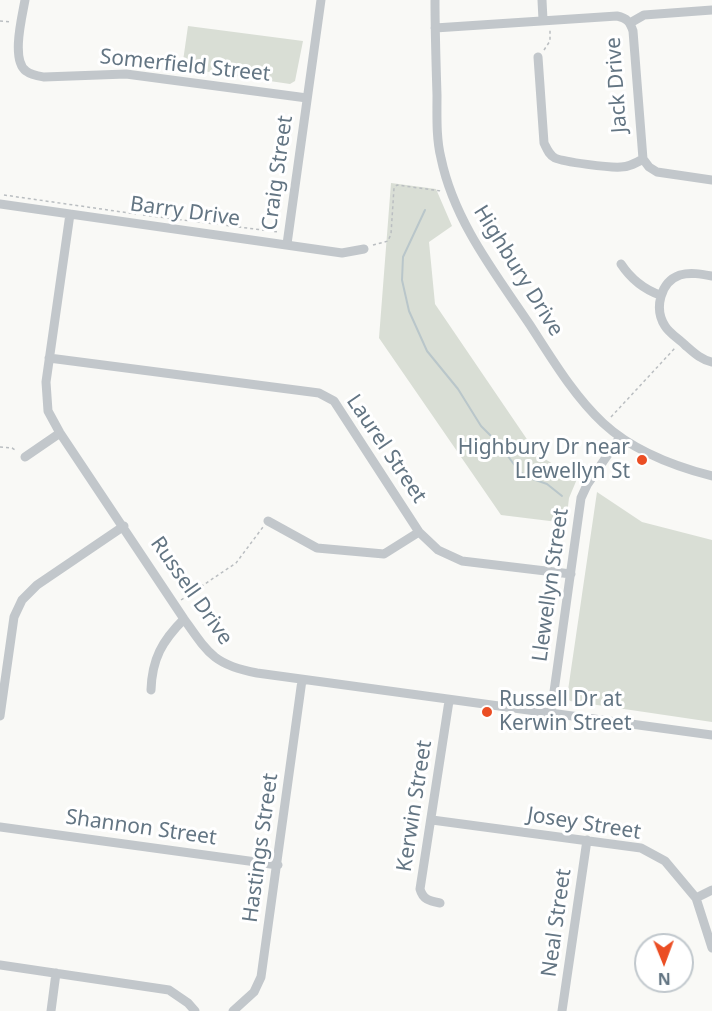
<!DOCTYPE html>
<style>
body{margin:0}
#map{position:relative;width:712px;height:1011px;overflow:hidden;background:#f9f9f6;font-family:"Noto Sans",sans-serif}
canvas{display:block}
.north{position:absolute;left:634px;top:933px;width:60px;height:60px;box-sizing:border-box;background:#fff;border:2px solid #c1c8cd;border-radius:50%;rotate:179deg;font-size:16px;font-weight:700;line-height:24px;text-align:center;color:#637583}
.north::after{content:'';display:block;margin:auto;width:21px;height:27px;background:#eb4e24;clip-path:polygon(50% 0,100% 100%,50% 72%,0 100%)}
</style>
<div id="map">
<canvas width="712" height="1011"></canvas>
<div class="north">N</div>
</div>
<script>
const ctx = document.querySelector('canvas').getContext('2d');
ctx.lineJoin = 'round';
function paint(path, color) {
  ctx.fillStyle = color;
  ctx.fill(path, 'evenodd');
}
function stroke(path, color, width, dash) {
  ctx.strokeStyle = color;
  ctx.lineWidth = width;
  ctx.lineCap = dash ? 'butt' : 'round';
  ctx.setLineDash(dash || []);
  ctx.stroke(path);
}
function drawText(font, color, halo, rows, align = 'center') {
  ctx.font = font + ' "Noto Sans",sans-serif';
  ctx.lineWidth = 6;
  ctx.setLineDash([]);
  ctx.textBaseline = 'middle';
  ctx.strokeStyle = halo;
  ctx.fillStyle = color;
  for (const [text, x, y, turn = 0] of rows) {
    ctx.save();
    ctx.translate(x, y);
    ctx.rotate((+turn || 0) * Math.PI / 180);
    ctx.textAlign = isNaN(turn) ? turn : align;
    if (halo) ctx.strokeText(text, 0, 0);
    ctx.fillText(text, 0, 0);
    ctx.restore();
  }
}
paint(new Path2D(`
 M188,26l115,15 -8,40 -5,3 -108,-16z
 M391,183l45,6 16,37 -23,16 6,62 102,150 40,25 -8,19 -3,25 -65,-8 -122,-177z
 M597,492l45,30 70,18v182l-142,-21 -3,-4z`), '#d9ded5');
stroke(new Path2D(`
 M425,210l-22,47 -1,23 7,31 18,40 31,38 23,37 17,17 21,28 8,6 20,7 15,12`), '#b9c6ca', 2);
stroke(new Path2D(`
 M0,21l12,1
 M544,50l6,-9v-11
 M4,195l132,19
 M143,215l135,17
 M373,245l15,-4 3,-7 3,-46 3,-3 44,6
 M611,417l64,-69
 M0,447l12,1 5,3
 M181,600l55,-37 27,-36`), '#babec1', 1.5, [3, 3]);
stroke(new Path2D(`
 M25,0c-3,17 -14,60 1,71 5,4 12,5 18,6l82,-3 181,24
 M435,0c0,32 1,63 2,95 0,21 -1,43 4,63 13,63 54,115 89,167 22,34 44,71 73,98 30,28 70,43 109,53
 M542,0l1,20
 M630,23l14,-8 68,-5
 M435,28l182,-12c10,2 13,6 16,15l10,128 6,8 8,5 55,8
 M538,57l6,86c3,6 5,12 11,15 9,4 55,10 66,9 8,0 15,-4 22,-8
 M0,204l342,49 22,-4
 M70,214l-24,168 2,29 12,22 124,186c24,34 30,46 73,54l455,62
 M287,244l34,-244
 M621,264c10,15 22,25 39,31
 M712,276c-11,-2 -22,-4 -32,-1 -20,7 -26,34 -15,51 4,7 14,13 20,19 8,7 16,15 27,17
 M49,358l270,35 15,8 85,131 19,18 24,11 109,13
 M25,457l35,-24
 M268,521l49,27 67,6 35,-22
 M151,690c1,-31 11,-49 33,-71
 M551,713l30,-215 6,-13 33,-48
 M0,716l14,-99 8,-17 15,-15 87,-59
 M432,820l209,28 24,13 31,37 16,50
 M0,827l278,38
 M696,898l16,-8
 M440,903c-10,-2 -17,-3 -20,-14l29,-188
 M0,965l169,25 19,13 7,8
 M51,1011l5,-38
 M233,1011l21,-19 7,-15 41,-297
 M562,1011l25,-171`), '#c2c7cb', 9);
for (const [x, y, r, color] of [
 [642,460,6,"#eb4e24"],
 [487,712,6,"#eb4e24"]
]) {
  const dot = new Path2D();
  dot.arc(x, y, r, 0, 2 * Math.PI);
  ctx.fillStyle = color;
  ctx.fill(dot);
  stroke(dot, '#fff', 2);
}
drawText('21px', '#637583', '#fff', [
 ["Somerfield Street",185,66,6],
 ["Jack Drive",617,85,-94],
 ["Craig Street",278,173,-82],
 ["Barry Drive",185,212,8],
 ["Highbury Drive",518,271,58],
 ["Laurel Street",386,449,56],
 ["Llewellyn Street",551,585,-82],
 ["Russell Drive",191,591,55],
 ["Kerwin Street",415,806,-81],
 ["Josey Street",584,824,9],
 ["Shannon Street",141,828,8],
 ["Hastings Street",261,848,-82],
 ["Neal Street",557,923,-82]
]);
drawText('21px', '#637583', '#fff', [
 ["Highbury Dr near",630,448],
 ["Llewellyn St",630,472],
 ["Russell Dr at",499,700,"left"],
 ["Kerwin Street",499,724,"left"]
], 'right');
</script>
